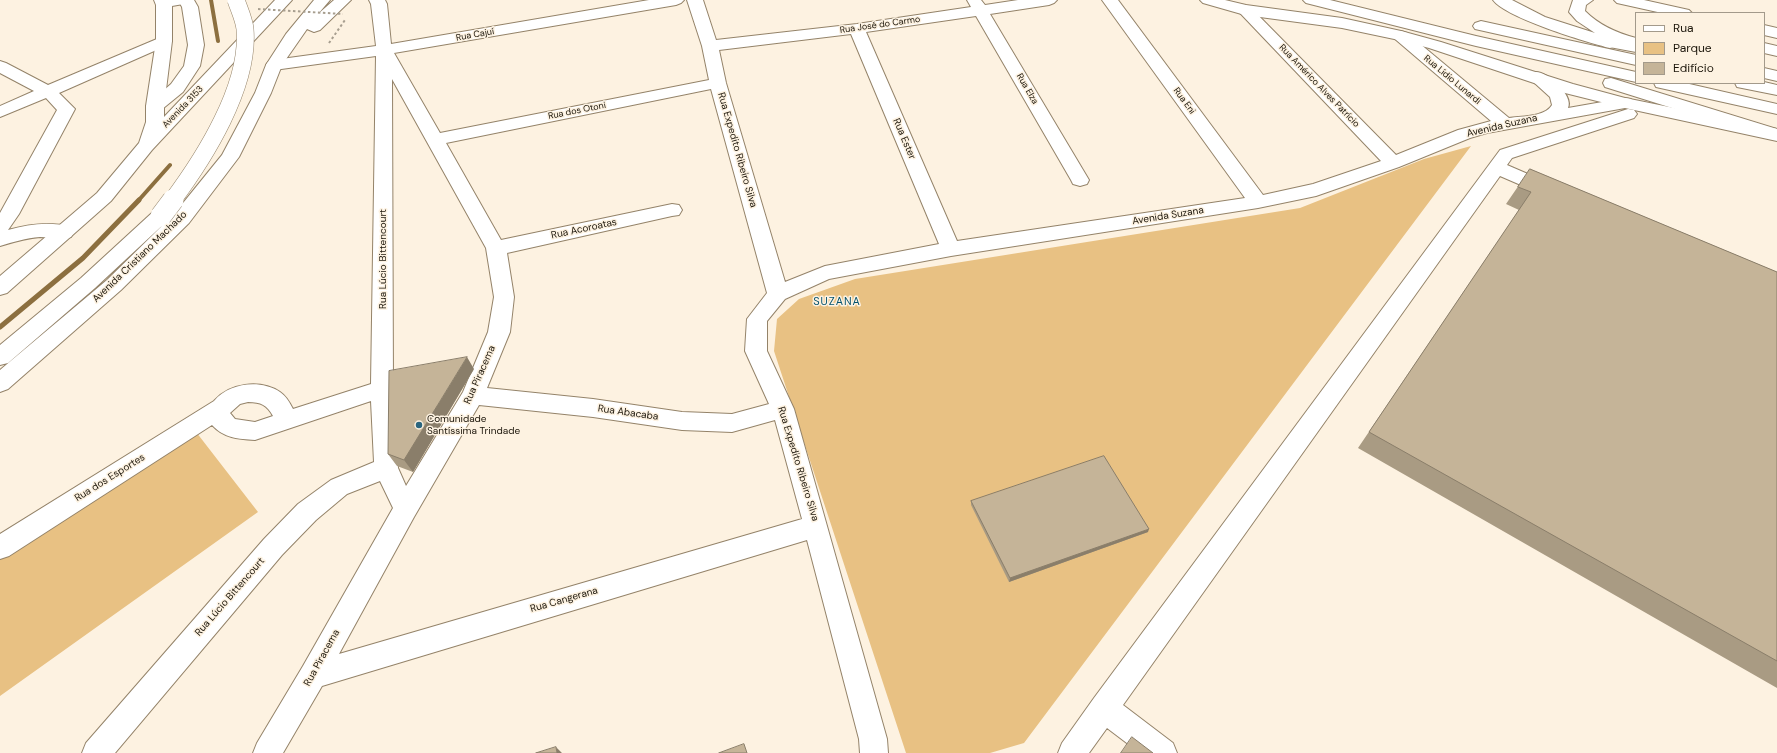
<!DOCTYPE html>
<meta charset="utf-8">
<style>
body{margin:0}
#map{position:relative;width:1777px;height:753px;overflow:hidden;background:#fdf2e1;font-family:"DM Sans",sans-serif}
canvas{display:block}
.legend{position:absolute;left:1635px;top:12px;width:130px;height:72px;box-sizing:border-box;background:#fdf2e1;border:1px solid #a39a8b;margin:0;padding:5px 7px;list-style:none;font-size:12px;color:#1b150a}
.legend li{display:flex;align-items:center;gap:8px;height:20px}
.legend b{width:20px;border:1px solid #a39a8b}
</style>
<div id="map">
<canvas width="1777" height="753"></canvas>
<ul class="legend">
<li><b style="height:5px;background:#fff"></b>Rua</li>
<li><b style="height:11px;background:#e8c183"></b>Parque</li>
<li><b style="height:11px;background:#c5b498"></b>Edifício</li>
</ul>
</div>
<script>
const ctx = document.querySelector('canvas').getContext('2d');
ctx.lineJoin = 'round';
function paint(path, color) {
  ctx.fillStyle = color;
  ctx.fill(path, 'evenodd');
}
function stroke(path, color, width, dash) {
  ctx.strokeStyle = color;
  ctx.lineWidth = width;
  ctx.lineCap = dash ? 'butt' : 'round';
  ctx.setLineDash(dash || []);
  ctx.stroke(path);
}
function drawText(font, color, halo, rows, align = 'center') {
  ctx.font = font + ' "DM Sans",sans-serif';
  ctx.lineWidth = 3;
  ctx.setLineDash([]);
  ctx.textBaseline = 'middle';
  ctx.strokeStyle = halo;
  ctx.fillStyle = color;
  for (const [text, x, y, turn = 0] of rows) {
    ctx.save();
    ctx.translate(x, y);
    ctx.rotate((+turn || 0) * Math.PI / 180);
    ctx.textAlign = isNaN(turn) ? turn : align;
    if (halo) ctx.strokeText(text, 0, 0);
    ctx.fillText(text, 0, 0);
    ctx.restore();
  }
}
paint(new Path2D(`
 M1471,146l-447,597 -34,10h-84l-132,-402 3,-32 22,-20 56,-20 445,-71 124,-49z
 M193,428l65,84 -258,184v-141z`), '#e8c183');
stroke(new Path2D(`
 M211,0l7,41
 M138,201l32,-36`), '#8c6f3f', 4);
stroke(new Path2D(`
 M0,327l83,-69 56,-58`), '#8c6f3f', 5);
const minor = new Path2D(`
 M178,0h16l4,7 6,38 -4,21 -17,26 -22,18 -6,1 -6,-1 -3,-4 25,-22 13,-18 4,-21 -6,-38z
 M369,0h16l2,4 4,40 258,-44h35l-3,3 -5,2 -282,48 46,80 269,-53 -7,-34 -15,-46h16l13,40 141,-16 114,-17 -4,-7h14l4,5 33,-5h39l-3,3 -5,2 -59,9 99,166 -2,4 -7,2 -7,-2 -2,-4 -95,-164 -110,16 91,209 288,-43 -143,-198h16l145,195 50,-11 68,-23 -141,-148 -3,-3 3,-3 5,-2 5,2 146,148 62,-25 33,-9 -96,-82 -2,-3 2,-3 6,-2 6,2 102,85c13,-2 36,-1 43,-13l-2,-8 -22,-20 2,-4c1,0 5,-1 6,-1 12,0 38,24 32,36l57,-10 6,1 3,4 -3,4 -6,1 -138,25 -17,5 -71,29 -83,29 -58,12 -307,48 -122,23 -44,20 -18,22v30l27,58 93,330 1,14h-28l-1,-14 -52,-199 -485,146 -39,67h-30l4,-10 46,-77 90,-158 -13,-27 -33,13 -31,26 -34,35 -167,198h-33l4,-10 178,-204 34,-35 33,-24 43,-18 -3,-61 -116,39c-17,-1 -31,-2 -43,-15l-203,131 -9,3v-25l214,-133c15,-18 46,-22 66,-9 6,4 10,11 13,17l78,-25 5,-328 -102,14 -6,-2 -2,-3 2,-3 6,-2 102,-14 -5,-42zM851,34l88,210 -114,22 -40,16 -59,-199 -7,-33zM392,79l94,169 8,49 -6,35 -25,60 -57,94 -8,-18 -5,-79zM711,89l56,204 -20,26 -2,32 24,53 -37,10 -50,-2 -89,-13 -106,-11 23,-56 4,-35 -7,-44 165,-37 7,-1 3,-5 -3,-5 -7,-1 -171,36 -55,-97zM248,402c13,0 19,3 25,14l-18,6 -20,-3 -5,-6 10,-9zM479,405l114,12 89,13 50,2 43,-12 27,99 -463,135 75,-137z
 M1493,0h19l33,17 50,16 -18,-12 -8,-9 4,-12h20l-7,5 -1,6c14,14 32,22 51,27v10l-18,-5 -2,3 -6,2c-24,-6 -104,-30 -117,-48z
 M1614,0h30l45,10 3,3h-30l-45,-10z
 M1764,25l13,3v10l-13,-3z
 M164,36l6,2 2,3 -2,3 -111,49 16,16 -56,105 -11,16c21,-6 42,-9 63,-3l3,5 -3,5c-10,3 -21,0 -31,0 -14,1 -27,5 -40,9v-33l57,-103 -11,-12 -46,19v-11l34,-15 -34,-18v-12l6,2 42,22z
 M1764,43l13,3v10l-13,-3z
 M1628,109l6,1 3,4 -3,4 -122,40 -5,7 51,22 2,4 -2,4 -7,2 -7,-2 -44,-19 -377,529 50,38 4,10h-37l-33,-25 -18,25h-31l4,-10 32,-45 406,-548z`);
const major = new Path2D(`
 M1200,0h25l21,5 96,13 59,13 40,11 132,42 52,14 152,31v12l-152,-33 -64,-16 -132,-44 -30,-8 -57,-12 -97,-13 -42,-12z
 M1610,38l26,4v10l-32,-6 -2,-3 2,-3z
 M1764,68l13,3v10l-13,-3z`);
const highway = new Path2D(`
 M154,0h38l-3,3 -17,3v35l-8,65v11l111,-117h17l-140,150 -41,51 -104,92 -7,2v-19l97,-83 42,-50 7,-21v-16l10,-65v-36z
 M314,0h16l-12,14 16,-14h17l-31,30 -6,2 -7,-3 -25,36 -11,28 -32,64 -50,66 -68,67 -113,99 -8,3v-22l107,-90 59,-58 -71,66 -87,75 -8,2v-20l81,-67 73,-67 7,-2 7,2 3,5 -3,4 7,-7 47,-58 33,-62 11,-28 20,-31z
 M1303,0h27l146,36 160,36v10l-160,-36 -170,-43z
 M1481,21l155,34v10l-161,-36 -2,-3 2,-3z
 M1611,78l166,51v10l-9,-1 -163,-51 -2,-4 2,-4z
 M1764,82l13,3v10l-40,-8 -2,-4z
 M1654,83h31l92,21v10l-121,-27z`);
stroke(minor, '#948369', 2);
stroke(major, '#948369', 2);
stroke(highway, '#948369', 2);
stroke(new Path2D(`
 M329,43l16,-23`), '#a79e8f', 2, [2.5, 2.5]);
paint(minor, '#fff');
paint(major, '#fff');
paint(highway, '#fff');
const highwayBridgeFar1 = new Path2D(`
 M172,201c32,-43 78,-115 73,-172 -1,-10 -6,-20 -9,-29`);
const highwayBridge = new Path2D(`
 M161,216l12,-16`);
stroke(highwayBridgeFar1, '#948369', 18, []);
stroke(highwayBridge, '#948369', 22, []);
stroke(new Path2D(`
 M258,9l85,5`), '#a79e8f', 2, [2.5, 2.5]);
stroke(highwayBridgeFar1, '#fff', 17);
stroke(highwayBridge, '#fff', 21);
paint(new Path2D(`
 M1530,169l247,103v416l-419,-240 161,-238 -13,-6z
 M474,369l-61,103 -16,-6 -9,-12z
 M971,501l177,31 -139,50 -38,-77z`), '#a99b83');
paint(new Path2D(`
 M467,357l7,12 -61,103 -9,-12z
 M1149,529l-1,3 -139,50 1,-4z
 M556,747l6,6h-5z`), '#8a7e6a');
const building = new Path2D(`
 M1530,169l247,103v389l-408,-229 162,-240 -13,-5z
 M467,357l-63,103 -16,-6 1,-83z
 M1104,456l45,73 -139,49 -39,-77z
 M1132,737l21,16h-32z
 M744,744l3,9h-28z
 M556,747l1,6h-21z`);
paint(building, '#c5b498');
stroke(building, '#8a7e6a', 1);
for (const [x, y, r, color] of [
 [419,425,4,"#2b657e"]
]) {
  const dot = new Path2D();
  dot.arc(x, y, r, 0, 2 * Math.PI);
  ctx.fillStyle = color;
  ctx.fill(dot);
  stroke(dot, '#fdf2e1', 1.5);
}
drawText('9px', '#1b150a', '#fdf2e1', [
 ["Rua José do Carmo",880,25,-8],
 ["Rua Cajuí",475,35,-10],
 ["Rua Lídio Lunardi",1452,80,40],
 ["Rua Américo Alves Patrício",1319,86,46],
 ["Rua Elza",1027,89,60],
 ["Rua Eni",1184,101,54],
 ["Avenida 3153",183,107,-46],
 ["Rua dos Otoni",577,111,-11]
]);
drawText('10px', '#1b150a', '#fdf2e1', [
 ["Avenida Suzana",1502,126,-13],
 ["Rua Ester",904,139,67],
 ["Rua Expedito Ribeiro Silva",737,150,74],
 ["Avenida Suzana",1168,216,-9],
 ["Rua Acoroatas",584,229,-12],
 ["Avenida Cristiano Machado",140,257,-44],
 ["Rua Lúcio Bittencourt",383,259,-90],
 ["Rua Piracema",480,375,-66],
 ["Rua Abacaba",628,413,8],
 ["Rua Expedito Ribeiro Silva",798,464,73],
 ["Rua dos Esportes",110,478,-32],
 ["Rua Lúcio Bittencourt",230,597,-49],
 ["Rua Cangerana",564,600,-16],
 ["Rua Piracema",322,658,-61]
]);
drawText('10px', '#1b150a', '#fdf2e1', [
 ["Comunidade",427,419],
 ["Santíssima Trindade",427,431]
], 'left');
ctx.letterSpacing = '1px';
drawText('11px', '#02516c', '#fdf2e1', [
 ["SUZANA",837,302]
]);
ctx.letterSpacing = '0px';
</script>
